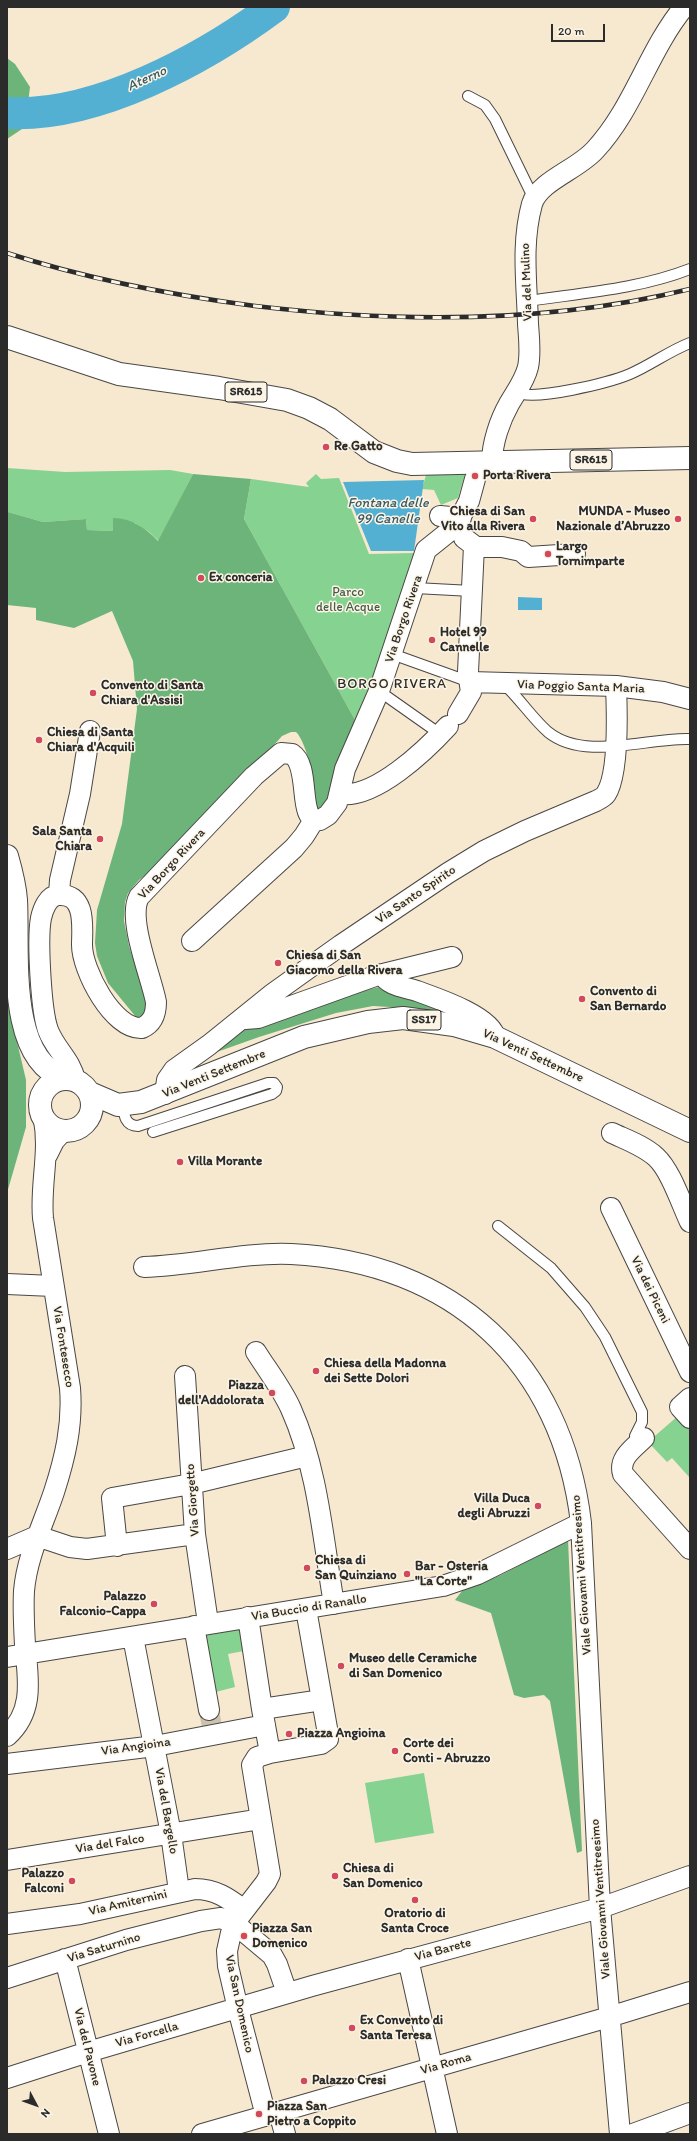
<!DOCTYPE html>
<meta charset="utf-8">
<style>
body{margin:0}
#map{position:relative;width:697px;height:2141px;overflow:hidden;background:#f7e8d0;font-family:Itim,sans-serif}
canvas{display:block}
.frame{position:absolute;inset:0;border:8px solid #2b2b2b;pointer-events:none}
.north{position:absolute;left:16px;top:2085px;width:40px;height:40px;-webkit-text-stroke:3px #fcf5e5;paint-order:stroke;rotate:131deg;font-size:11px;font-weight:700;line-height:16px;text-align:center;color:#2b2b2b}
.north::after{content:'';display:block;margin:auto;width:14px;height:18px;background:#2b2b2b;clip-path:polygon(50% 0,100% 100%,50% 72%,0 100%)}
.scale{position:absolute;left:551px;top:24px;width:54px;height:18px;box-sizing:border-box;border:2px solid #2b2b2b;border-top:0;padding-left:5px;font-size:12px;line-height:14px;white-space:nowrap;color:#2b2b2b;-webkit-text-stroke:3px #fcf5e5;paint-order:stroke}
</style>
<div id="map">
<canvas width="697" height="2141"></canvas>
<div class="frame"></div>
<div class="north">N</div>
<div class="scale">20 m</div>
</div>
<script>
const ctx = document.querySelector('canvas').getContext('2d');
ctx.lineJoin = 'round';
function paint(path, color) {
  ctx.fillStyle = color;
  ctx.fill(path, 'evenodd');
}
function stroke(path, color, width, dash) {
  ctx.strokeStyle = color;
  ctx.lineWidth = width;
  ctx.lineCap = dash ? 'butt' : 'round';
  ctx.setLineDash(dash || []);
  ctx.stroke(path);
}
function drawText(font, color, halo, rows, align = 'center') {
  ctx.font = font + ' Itim,sans-serif';
  ctx.lineWidth = 3;
  ctx.setLineDash([]);
  ctx.textBaseline = 'middle';
  ctx.strokeStyle = halo;
  ctx.fillStyle = color;
  for (const [text, x, y, turn = 0] of rows) {
    ctx.save();
    ctx.translate(x, y);
    ctx.rotate((+turn || 0) * Math.PI / 180);
    ctx.textAlign = isNaN(turn) ? turn : align;
    if (halo) ctx.strokeText(text, 0, 0);
    ctx.fillText(text, 0, 0);
    ctx.restore();
  }
}
paint(new Path2D(`
 M7,468l58,4 105,-2 23,4 -34,67 -10,-9 -14,-9 -22,8 -26,-1 -1,-11 -43,3 -35,-10z
 M316,474l5,5 18,-1 30,76 45,-1 -1,11 -22,70 -36,86 -111,-201 7,-40 58,8 -3,-4z
 M465,474l-7,24 -17,7 -7,-15 -12,-1 4,-14z
 M679,1415l11,11v52l-18,-20 -5,4 -19,-20z
 M245,1624l4,26 -21,4 7,33 -23,6 -11,-62z
 M424,1773l10,60 -59,10 -10,-60z`), '#86d290');
paint(new Path2D(`
 M7,58l8,6 15,23 -5,40 -18,12z
 M193,474l58,5 -7,40 111,201 -14,33 -11,45 -8,10h-5c-4,-8 -2,-14 -3,-22 -1,-12 -9,-46 -18,-54h-5l-9,4 -42,47 -84,84 -17,13 -11,13 -3,9 -1,19 5,25 17,53 1,7 -4,12 -7,-1 -28,-34 -11,-27 -2,-13 2,-33 25,-86 15,-115 -4,-48 -21,-50 -38,17 -38,-8v-12l-29,-3v-95l1,2 35,10 43,-3 1,11 26,1v-13c18,0 33,10 45,23z
 M7,966l7,63 12,51v47l-19,66z
 M387,985l54,25 -68,-4 -37,7 -77,24 -45,16 16,-25 91,-27z
 M568,1540l14,311 -5,2 -27,-152 -6,-6 -20,3 -10,-3 -23,-82 -36,-13 7,-9 39,-16z`), '#6cb47a');
paint(new Path2D(`
 M424,480l-10,71h-43l-28,-69z
 M518,597l24,1v12h-24z`), '#54b0d2');
stroke(new Path2D(`
 M7,113c89,5 197,-54 267,-106`), '#54b0d2', 32);
stroke(new Path2D(`
 M209,1710l3,17`), '#cec2af', 20, [20, 10]);
const lane = new Path2D(`
 M468,96l17,9 10,14 39,80
 M528,301c53,-8 111,-12 162,-32
 M516,392c17,10 95,-10 114,-18 21,-9 39,-23 60,-31
 M415,588l57,3
 M392,654l78,28
 M504,684c16,15 28,34 44,48 37,30 100,5 142,7
 M379,691l61,43
 M123,1105c1,10 2,21 15,21l130,-43h6l3,4 -1,4 -4,3 -119,38
 M498,1226l53,42 34,39 20,30 37,75v10l-7,14 2,7`);
const street = new Path2D(`
 M492,462c0,-19 8,-42 17,-58 7,-12 16,-24 19,-37 3,-14 1,-29 0,-43 -1,-40 -7,-80 4,-120 7,-23 45,-34 63,-54 39,-42 53,-99 89,-143
 M440,516l21,2
 M464,538l12,9h26l19,4 7,6 47,-3
 M470,682l146,4 47,6 27,7
 M458,714l13,-22 -3,-20 6,-126
 M340,794c35,5 86,-44 108,-68
 M59,895l1,-15 20,-86 10,-63
 M192,941l102,-93 10,-12 10,-16
 M382,974c6,12 23,13 35,17 19,7 74,25 78,46
 M245,1019l13,-1 117,-42 77,-19
 M75,1080c-4,-20 -20,-31 -27,-50 -7,-19 -11,-91 -7,-112 2,-9 7,-22 17,-23 29,-2 24,33 24,50 0,25 31,85 60,83 11,-5 14,-14 14,-26 -5,-26 -29,-83 -17,-105l115,-121 27,-23 11,1c20,13 4,69 28,66l8,-5 9,-12 8,-34 34,-78 47,-141 30,-24 13,-25 6,-22
 M165,1094l2,-14 7,-10 35,-25 62,-50 70,-50 107,-72 36,-22 41,-20 71,-30c4,-2 8,-4 10,-7 13,-20 11,-84 10,-108
 M612,1133c15,7 32,13 44,24 15,14 25,46 34,65
 M47,1155l7,-14 9,-10
 M611,1208l79,164
 M144,1267c49,-1 97,-15 147,-13 162,8 271,108 290,269l19,385 20,226
 M7,1284l46,2
 M256,1352c12,19 26,37 35,57 27,60 32,131 43,195
 M185,1376l10,158 13,89
 M690,1398l-10,9 10,11
 M644,1438c-10,10 -26,20 -21,36l67,75
 M37,1536l33,11 17,2 108,-15
 M117,1546l-5,-48 79,-14 116,-28
 M7,1549l30,-13
 M306,1609l22,125v5l-7,5 -51,9 -8,-44 60,-9
 M248,1617l14,92
 M194,1626l15,84
 M133,1637l38,197 8,57
 M7,1657l436,-71 35,-12 103,-51
 M7,1736c28,-25 21,-58 18,-91 -1,-18 -2,-36 -1,-54 3,-35 19,-66 30,-99 11,-34 19,-67 16,-104l-27,-170c-3,-33 7,-65 1,-98
 M7,1764l148,-18 110,-21
 M7,1860l254,-41
 M7,1924l73,-10 115,-25c20,0 33,9 49,21
 M65,1959l44,175
 M408,1959l39,175
 M7,1978l119,-38 75,-19 20,-3 14,6 37,31 5,9 10,29
 M7,2078l81,-26 224,-66 288,-78 90,-32
 M279,2112l6,22
 M266,2116l-28,-107 -10,-43 -1,-15 4,-18 8,-16 27,-35 4,-8 -18,-109 5,-8 13,-4
 M202,2134l407,-117 81,-25
 M633,2134l57,-21`);
const primary = new Path2D(`
 M7,337l112,37 100,14 68,12 22,8 21,11 44,33 23,9 15,3 278,-6
 M7,856c4,14 8,29 9,44 3,50 -10,158 48,178
 M40 1105a26 26 0 1 1 52 0a26 26 0 1 1-52 0Z
 M90,1093l28,12 23,-3 163,-65 64,-15 35,-4 51,7 41,12 195,94`);
stroke(lane, '#4a4744', 12);
stroke(street, '#4a4744', 22);
stroke(primary, '#4a4744', 24);
stroke(lane, '#fff', 10);
stroke(street, '#fff', 20);
stroke(primary, '#fff', 22);
const rail = new Path2D(`
 M7,253c80,26 164,42 248,53 144,17 293,18 435,-17`);
stroke(rail, '#2b2b2b', 4.5);
stroke(rail, '#fcf5e5', 3, [9]);
for (const [x, y, r, color] of [
 [326,447,4,"#d1495b"],
 [475,476,4,"#d1495b"],
 [533,519,4,"#d1495b"],
 [678,519,4,"#d1495b"],
 [548,554,4,"#d1495b"],
 [201,578,4,"#d1495b"],
 [432,640,4,"#d1495b"],
 [93,693,4,"#d1495b"],
 [39,740,4,"#d1495b"],
 [100,839,4,"#d1495b"],
 [278,963,4,"#d1495b"],
 [582,999,4,"#d1495b"],
 [180,1162,4,"#d1495b"],
 [316,1371,4,"#d1495b"],
 [272,1393,4,"#d1495b"],
 [538,1506,4,"#d1495b"],
 [307,1568,4,"#d1495b"],
 [407,1574,4,"#d1495b"],
 [154,1604,4,"#d1495b"],
 [341,1666,4,"#d1495b"],
 [289,1734,4,"#d1495b"],
 [395,1751,4,"#d1495b"],
 [335,1876,4,"#d1495b"],
 [72,1881,4,"#d1495b"],
 [415,1900,4,"#d1495b"],
 [244,1936,4,"#d1495b"],
 [352,2028,4,"#d1495b"],
 [304,2081,4,"#d1495b"],
 [259,2114,4,"#d1495b"]
]) {
  const dot = new Path2D();
  dot.arc(x, y, r, 0, 2 * Math.PI);
  ctx.fillStyle = color;
  ctx.fill(dot);
  stroke(dot, '#fcf5e5', 1.5);
}
for (const [x, y, w] of [
 [246,392,42],
 [591,460,42],
 [424,1020,34]
]) {
  const box = new Path2D();
  box.roundRect(x - w / 2, y - 10, w, 20, 3);
  ctx.fillStyle = '#fcf5e5';
  ctx.fill(box);
  stroke(box, '#2b2b2b', 1);
}
drawText('bold 12px', '#2b2b2b', null, [
 ["SR615",246,392],
 ["SR615",591,460],
 ["SS17",424,1020]
]);
drawText('13px', '#2b2b2b', '#fcf5e5', [
 ["Via del Mulino",527,282,-92],
 ["Via Borgo Rivera",404,619,-71],
 ["Via Poggio Santa Maria",581,687,2],
 ["Via Borgo Rivera",172,864,-47],
 ["Via Santo Spirito",416,895,-34],
 ["Via Venti Settembre",533,1056,25],
 ["Via Venti Settembre",214,1074,-22],
 ["Via dei Piceni",650,1290,64],
 ["Via Fontesecco",63,1347,81],
 ["Via Giorgetto",193,1500,-94],
 ["Viale Giovanni Ventitreesimo",582,1575,-94],
 ["Via Buccio di Ranallo",309,1608,-9],
 ["Via Angioina",136,1747,-8],
 ["Via del Bargello",166,1811,80],
 ["Via del Falco",110,1844,-9],
 ["Viale Giovanni Ventitreesimo",601,1899,-94],
 ["Via Amiternini",128,1903,-13],
 ["Via Saturnino",104,1948,-17],
 ["Via Barete",443,1950,-15],
 ["Via San Domenico",239,2004,78],
 ["Via Forcella",147,2035,-16],
 ["Via del Pavone",87,2047,76],
 ["Via Roma",446,2064,-16]
]);
drawText('bold 13px', '#2b2b2b', '#fcf5e5', [
 ["Re Gatto",334,447],
 ["Porta Rivera",483,476],
 ["Chiesa di San",525,512,"right"],
 ["Vito alla Rivera",525,527,"right"],
 ["MUNDA - Museo",670,512,"right"],
 ["Nazionale d’Abruzzo",670,527,"right"],
 ["Largo",556,547],
 ["Tornimparte",556,562],
 ["Ex conceria",209,578],
 ["Hotel 99",440,633],
 ["Cannelle",440,648],
 ["Convento di Santa",101,686],
 ["Chiara d'Assisi",101,701],
 ["Chiesa di Santa",47,733],
 ["Chiara d'Acquili",47,748],
 ["Sala Santa",92,832,"right"],
 ["Chiara",92,847,"right"],
 ["Chiesa di San",286,956],
 ["Giacomo della Rivera",286,971],
 ["Convento di",590,992],
 ["San Bernardo",590,1007],
 ["Villa Morante",188,1162],
 ["Chiesa della Madonna",324,1364],
 ["dei Sette Dolori",324,1379],
 ["Piazza",264,1386,"right"],
 ["dell'Addolorata",264,1401,"right"],
 ["Villa Duca",530,1499,"right"],
 ["degli Abruzzi",530,1514,"right"],
 ["Chiesa di",315,1561],
 ["San Quinziano",315,1576],
 ["Bar - Osteria",415,1567],
 ["\"La Corte\"",415,1582],
 ["Palazzo",146,1597,"right"],
 ["Falconio-Cappa",146,1612,"right"],
 ["Museo delle Ceramiche",349,1659],
 ["di San Domenico",349,1674],
 ["Piazza Angioina",297,1734],
 ["Corte dei",403,1744],
 ["Conti - Abruzzo",403,1759],
 ["Chiesa di",343,1869],
 ["San Domenico",343,1884],
 ["Palazzo",64,1874,"right"],
 ["Falconi",64,1889,"right"],
 ["Oratorio di",415,1914,"center"],
 ["Santa Croce",415,1929,"center"],
 ["Piazza San",252,1929],
 ["Domenico",252,1944],
 ["Ex Convento di",360,2021],
 ["Santa Teresa",360,2036],
 ["Palazzo Cresi",312,2081],
 ["Piazza San",267,2107],
 ["Pietro a Coppito",267,2122]
], 'left');
drawText('13px', '#465d49', '#fcf5e5', [
 ["Parco",348,593],
 ["delle Acque",348,608]
]);
drawText('italic 14px', '#395a65', '#fcf5e5', [
 ["Aterno",147,79,-25],
 ["Fontana delle",388,503],
 ["99 Canelle",388,519]
]);
ctx.letterSpacing = '1px';
drawText('14px', '#2b2b2b', '#fcf5e5', [
 ["BORGO RIVERA",392,684]
]);
ctx.letterSpacing = '0px';
</script>
